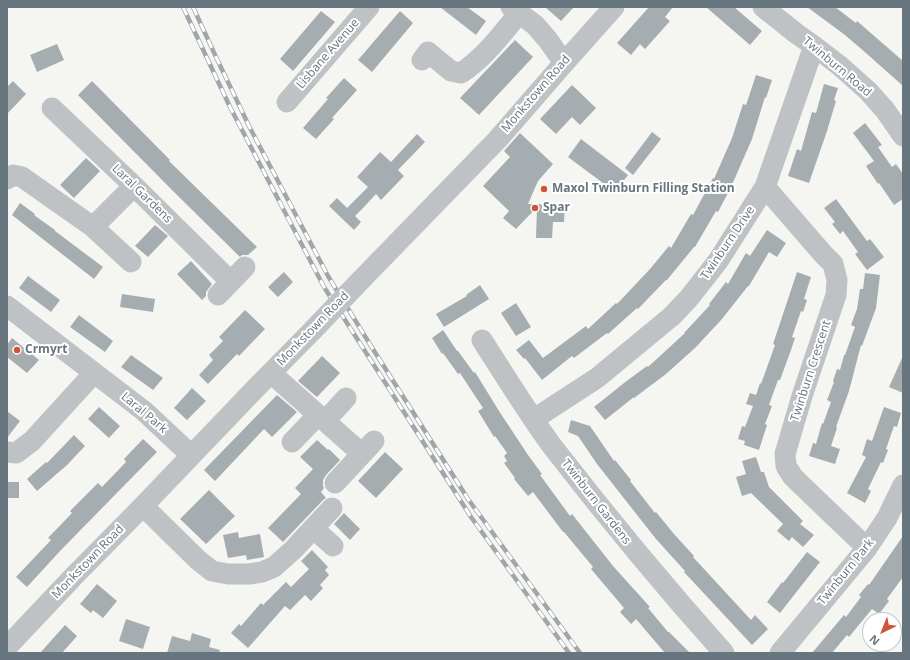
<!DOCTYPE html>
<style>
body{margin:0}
#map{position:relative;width:910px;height:660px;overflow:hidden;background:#f5f5f2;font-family:"Open Sans",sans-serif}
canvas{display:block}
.frame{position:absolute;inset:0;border:8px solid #67757f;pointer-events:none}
.north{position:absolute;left:862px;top:612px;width:40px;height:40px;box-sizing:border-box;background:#fff;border:1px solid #c2c8cc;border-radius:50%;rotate:223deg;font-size:11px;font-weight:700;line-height:16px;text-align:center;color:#67757f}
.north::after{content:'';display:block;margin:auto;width:14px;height:18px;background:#cf5537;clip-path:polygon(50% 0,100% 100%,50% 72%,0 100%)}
</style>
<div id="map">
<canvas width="910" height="660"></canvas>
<div class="frame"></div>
<div class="north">N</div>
</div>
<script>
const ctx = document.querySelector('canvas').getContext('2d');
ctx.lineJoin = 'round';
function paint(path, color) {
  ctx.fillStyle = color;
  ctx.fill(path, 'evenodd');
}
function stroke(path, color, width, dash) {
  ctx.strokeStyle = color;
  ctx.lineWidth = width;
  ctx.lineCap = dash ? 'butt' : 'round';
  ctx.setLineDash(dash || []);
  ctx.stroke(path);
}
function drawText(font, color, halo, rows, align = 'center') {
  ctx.font = font + ' "Open Sans",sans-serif';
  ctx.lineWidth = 4;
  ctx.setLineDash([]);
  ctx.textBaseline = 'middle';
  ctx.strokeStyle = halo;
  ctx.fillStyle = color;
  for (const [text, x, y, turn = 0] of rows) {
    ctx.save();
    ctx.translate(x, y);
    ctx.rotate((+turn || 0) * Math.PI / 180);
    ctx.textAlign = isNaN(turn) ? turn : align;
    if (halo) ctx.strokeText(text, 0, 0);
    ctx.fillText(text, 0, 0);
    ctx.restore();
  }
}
paint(new Path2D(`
 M440,7h27l19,14 -10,14z
 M545,7h29l-13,14z
 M649,7h24l-8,10 5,4 -25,28 -5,-5 -9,11 -14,-12z
 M706,7h28l28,24 -12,14z
 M807,7h28l21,16 1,-2 46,40v25l-37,-33 -21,-18z
 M321,11l14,11 -42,49 -13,-12z
 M400,11l13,12 -41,49 -14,-12z
 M515,40l18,17 -54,58 -19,-17z
 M57,44l7,16 -27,12 -7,-17z
 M756,75l16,5 -6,18 -1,-1 -13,42 -21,48 -13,25 -2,-1 -21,36h-1l-27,33h-1l-28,29 -1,-1 -29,26 -1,-1 -33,25 -2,-2 -30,24 -17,-22 -1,1 -8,-9 13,-10 14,18 43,-32 2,3 28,-26 1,1 33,-35 19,-23 2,2 20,-34 2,1 20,-37 1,1 18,-41 11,-34 3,1z
 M344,78l13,12 -25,28 2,1 -18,20 -13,-11 25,-29 -2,-1z
 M13,81l13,13 -19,20v-27z
 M92,81l78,79 -1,1 88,86 -9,8h-6l-2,2 -65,-64 -97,-98z
 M824,84l14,4 -4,12 2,1 -9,30 -18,52 -21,-7 9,-27 4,2 11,-39 4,1z
 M572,85l24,23 -16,17 -8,-8 -16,17 -16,-15z
 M865,123l17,22 -4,2 14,20 4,-3 7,10v25l-9,6 -15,-22 -1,1 -12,-18 8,-5 -21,-28z
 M652,132l9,7 -28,36 -8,-7z
 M520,133l33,31 -15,17 -10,23 37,1 -1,17h-11l-1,16h-16l1,-31 -21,22 -13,-11 6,-7 -26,-25 27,-29 -6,-6z
 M417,134l8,8 -27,28 6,6 -23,24 -5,-6 -12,13 -9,9 6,6 -7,8 -25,-24 8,-8 10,10 21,-21 -11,-10 23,-25 11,10z
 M581,139l47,36 -13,17 -47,-35z
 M86,158l14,13 -26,27 -14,-13z
 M836,199l31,42 3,-2 14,18 -17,13 -12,-16 3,-2 -15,-21 -3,3 -8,-10 3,-2 -11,-14z
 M20,203l15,11 -1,1 21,15v1l48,36 -9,12 -82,-64z
 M155,225l13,11 -20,21 -13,-11z
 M767,230l19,13 -9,14 -8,-5 -20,34h-1l-26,33 -27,29 -29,26 -32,24v-1l-29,23 -11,-13 30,-24 23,-17 1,1 37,-34h-1l26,-28 -1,-1 17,-22 2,2 18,-31 4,3z
 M191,261l21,23 -6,8v4l-4,4 -25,-26z
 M284,272l9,10 -15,15 -10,-10z
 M797,272l14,5 -7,22 3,1 -4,12 -2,-1 -9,26 3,1 -4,12 -11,30h-2l-9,25 3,1 -7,18 2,1 -8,25 -15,-5 1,-4 -7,-2 4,-13 3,1 8,-21 -7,-2 4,-11 6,2 4,-12 1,1 14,-39 -2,-1z
 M865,273l15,2 -4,33 -14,38 -1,-1 -12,46 -13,36 1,1 -6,18 9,3 -5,15 -26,-8 4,-13 3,1 6,-21 1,1 8,-22 -4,-2 7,-18 -1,-1 4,-12 3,1 4,-15h1l10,-28 -4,-2 6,-16 3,-20h3z
 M28,276l32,24 -9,12 -32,-24z
 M480,285l9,14 -45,28 -8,-13 31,-18 -1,-1z
 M122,294l33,5 -2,13 -33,-5z
 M516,303l15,24 -15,9 -15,-23z
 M245,310l20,19 -26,27 -2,-2 -29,30 -9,-9 14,-15 -4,-5 14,-14 -4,-4z
 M79,315l34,26 -8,11 -35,-25z
 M443,330l14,21h1l16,22 1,-1 24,39 29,44 14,19 -2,1 30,41 2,-2 41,52 37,41 -2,1 20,24h1l21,21h-25l-29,-34 -5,5 -11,-12 4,-4 -33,-39 2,-2 -29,-35h-1l-30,-40 -5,4 -14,-17 1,-1 -11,-15 3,-2 -3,-5 3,-3 -12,-17 -1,1 -16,-26 5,-3 -23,-35 -2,1 -15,-21 -1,1 -10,-16z
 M12,338l27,22 -12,13 -20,-16v-12z
 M131,355l32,23 -10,12 -32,-23z
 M322,356l18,17 -23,24 -19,-16z
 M903,356v37l-14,-6z
 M192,388l14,13 -19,19 -13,-12z
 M277,395l20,17 -25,25 -8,-8 -49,52 -11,-11z
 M99,407l21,19 -11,12 -21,-19z
 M884,407l17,6 -4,14 -3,-1 -8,23 2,1 -5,13 -2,-1 -13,27 3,2 -6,12 -18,-10 19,-36 -4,-2 5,-16 5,2z
 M7,411l13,10 -13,17z
 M571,420l19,6 24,35 1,-1 16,20 -1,1 25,32 1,-1 18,22 20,22 -1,1 58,63 4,-5 13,14 -16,16 -68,-73 1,-1 -29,-32 -59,-75 -19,-28 -10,-4z
 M74,435l11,11 -18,19 -30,26 -10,-12 19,-17 1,1z
 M143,439l14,13 -96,98 -34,37 -11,-10 35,-37 -3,-2 24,-25 -2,-2 28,-28 4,4 24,-25 -2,-3z
 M317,440l11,10 1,-1 11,11 -14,15 -3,5v6l1,2 -3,4 5,6 -3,2 -40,42 -15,-14 33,-34 -6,-6 18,-19 -13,-12z
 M385,452l18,17 -27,29 -18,-17z
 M756,457l5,15h3l5,15 34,34 -3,3 14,11 -11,12 -11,-10 -3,4 -12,-10 6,-7 -32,-31 -9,3 -6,-19 10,-3 -4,-13z
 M7,482h12v16h-12z
 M209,490l26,26 -29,28 -26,-25z
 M344,513l16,16 -10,11 -16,-16z
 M238,532l1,6 21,-4 4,23 -17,3 -1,-5 -18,3 -5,-23z
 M903,536v41l-16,22 2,2 -10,13 -7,-5 -23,28 -2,-2 -15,18h-20l32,-38 2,2 15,-20 -2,-2 9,-11 1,1z
 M312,550l16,17 -3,3 4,5 -9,10 3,3 -12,13 -6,-6 -15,15 -5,-4 -37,42 -17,-15 8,-9 2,2 20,-23 2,2 23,-23 5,5 18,-18 -8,-8z
 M807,552l13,10 -40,51 -13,-11 15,-20 1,1z
 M97,584l20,17 -14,17 -10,-8 -2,3 -11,-9z
 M126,619l24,8 -7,22 -24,-8z
 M65,625l12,11 -15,17h-22z
 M192,633l19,6 -2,8 11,3 -1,3h-52l5,-17 18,5z`), '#a6adb1');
stroke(new Path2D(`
 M511,7l24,18 13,15 16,23
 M763,7l34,27 17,12 26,20 28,25 17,19 18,26
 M422,60l6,-8 23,19 10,2c23,-15 41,-39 58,-60
 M287,102l82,-95
 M52,108l82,78 96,95
 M7,179l6,-4 9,2 71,50 38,35
 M765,187l59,68 9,9 4,16 -1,15 -34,101 -17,58 1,12 7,11 74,71
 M93,227l41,-41
 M360,281l138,-142 66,-76 50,-56
 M218,295l27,-28
 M7,306l137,105 47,44
 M482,340c23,36 45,72 70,106 55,71 112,140 172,207
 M271,373l91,81
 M534,419l63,-41 75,-62 17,-18 29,-37 47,-74 49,-141
 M325,421l21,-23
 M292,442l26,-27
 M7,452l9,1 16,-12 62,-68
 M335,483l39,-42
 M143,506l55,54 14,11 16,3h21l13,-2 12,-5 20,-18 38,-41
 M313,528l20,18
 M7,647l66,-70 70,-71 110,-115 60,-61
 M780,653l87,-105 20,-30 16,-33`), '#bec2c5', 21);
const rail = new Path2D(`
 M183,7l47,100 94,180 147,230 98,136
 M193,7l23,50 34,71 78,148 43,70 97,153 112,154`);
stroke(rail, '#a0a6aa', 4.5);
stroke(rail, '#fff', 3, [9]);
stroke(new Path2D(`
 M313,330l47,-49`), '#bec2c5', 21);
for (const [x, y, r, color] of [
 [544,189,4,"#cf5537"],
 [535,208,4,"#cf5537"],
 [17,350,4,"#cf5537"]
]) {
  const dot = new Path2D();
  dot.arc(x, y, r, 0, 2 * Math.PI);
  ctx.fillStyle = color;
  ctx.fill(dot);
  stroke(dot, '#fff', 1.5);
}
drawText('12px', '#67757f', '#fff', [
 ["Lisbane Avenue",328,54,-49],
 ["Twinburn Road",837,67,40],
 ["Monkstown Road",536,94,-49],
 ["Laral Gardens",142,194,44],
 ["Twinburn Drive",728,243,-56],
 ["Monkstown Road",313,329,-46],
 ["Twinburn Crescent",811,371,-72],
 ["Laral Park",144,413,40],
 ["Twinburn Gardens",596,502,52],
 ["Monkstown Road",88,562,-46],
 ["Twinburn Park",846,572,-51]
]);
drawText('bold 12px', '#67757f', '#fff', [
 ["Maxol Twinburn Filling Station",552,189],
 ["Spar",543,208],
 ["Crmyrt",25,350]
], 'left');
</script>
